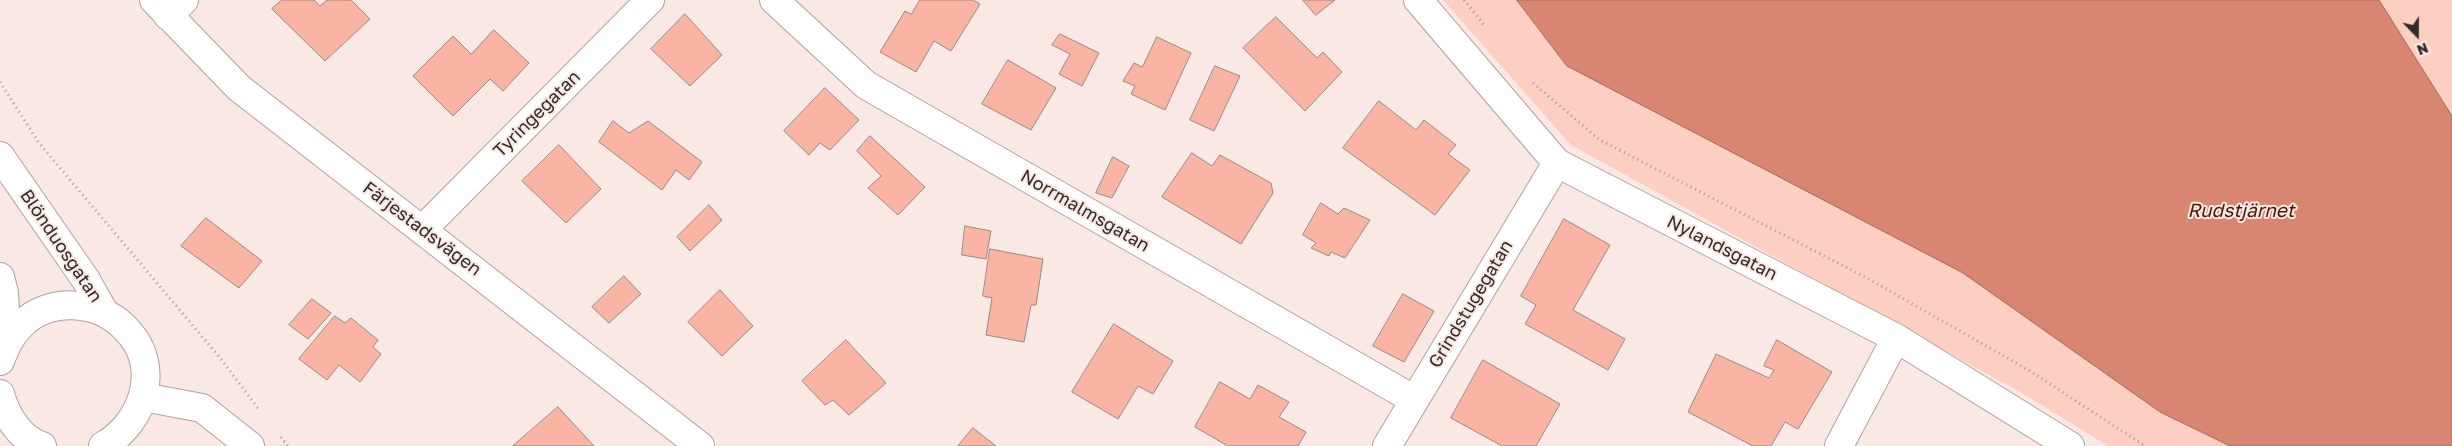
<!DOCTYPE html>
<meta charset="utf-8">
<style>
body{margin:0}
#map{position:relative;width:2452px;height:446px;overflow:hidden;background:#f9e8e3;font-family:"Golos Text",sans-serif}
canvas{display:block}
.north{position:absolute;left:2392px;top:10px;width:50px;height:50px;-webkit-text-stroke:4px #f9e8e3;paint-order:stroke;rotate:158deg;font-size:14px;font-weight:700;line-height:20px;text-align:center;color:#312b29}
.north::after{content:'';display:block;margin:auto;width:18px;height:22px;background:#312b29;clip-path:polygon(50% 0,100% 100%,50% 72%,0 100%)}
</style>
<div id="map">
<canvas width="2452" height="446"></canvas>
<div class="north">N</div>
</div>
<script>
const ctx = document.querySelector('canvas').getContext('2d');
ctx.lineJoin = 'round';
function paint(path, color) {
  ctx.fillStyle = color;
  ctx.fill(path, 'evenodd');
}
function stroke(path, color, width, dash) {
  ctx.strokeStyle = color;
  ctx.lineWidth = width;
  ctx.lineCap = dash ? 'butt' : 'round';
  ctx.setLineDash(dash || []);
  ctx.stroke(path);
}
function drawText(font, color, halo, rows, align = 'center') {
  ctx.font = font + ' "Golos Text",sans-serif';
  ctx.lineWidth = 4;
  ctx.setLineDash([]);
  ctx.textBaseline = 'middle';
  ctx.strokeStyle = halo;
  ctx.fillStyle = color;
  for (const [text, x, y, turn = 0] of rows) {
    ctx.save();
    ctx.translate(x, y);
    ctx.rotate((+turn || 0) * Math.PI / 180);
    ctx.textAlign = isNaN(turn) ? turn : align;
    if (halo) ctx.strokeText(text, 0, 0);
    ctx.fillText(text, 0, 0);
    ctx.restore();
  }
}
paint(new Path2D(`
 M1443,0h1009v446h-344l-81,-50 -456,-251z`), '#fdcec2');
const water = new Path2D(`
 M1517,0h862l73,116v330h-222l-70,-34 -197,-139 -396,-207z`);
paint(water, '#d88672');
stroke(water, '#a66b5c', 1);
const building = new Path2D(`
 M282,0h32l6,6 7,-6h24l19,19 -45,42 -53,-52z
 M920,0h53l7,4 -29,47 -17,-10 -18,31 -36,-20 25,-41 6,3z
 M1303,0h32l-19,15z
 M685,14l37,41 -32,31 -39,-37z
 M1276,17l41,41 6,-6 19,20 -37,39 -62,-63z
 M494,30l35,33 -26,28 -13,-12 -37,37 -40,-40 40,-40 18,18z
 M1060,34l39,19 -17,33 -23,-12 11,-20 -18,-9z
 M1157,37l34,16 -26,57 -34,-16 4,-8 -12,-5 11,-18 8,4z
 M1008,60l48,28 -25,42 -49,-26z
 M1215,66l25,10 -26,55 -24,-11z
 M825,88l34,32 -29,30 -10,-7 -11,12 -25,-24z
 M1379,101l37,29 8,-10 32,25 -8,9 22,16 -35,45 -92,-67z
 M613,121l16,12 19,-12 54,41 -13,18 -13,-10 -14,20 -63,-48z
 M870,136l55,51 -27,28 -30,-27 13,-12 -24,-25z
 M559,145l42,44 -35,34 -44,-42z
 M1192,153l20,13 8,-11 51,28 2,10 -32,51 -79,-47z
 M1113,157l16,9 -17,32 -16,-5z
 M1321,203l17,11 6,-6 26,12 -25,38 -14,-6 -2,4 -18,-8 5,-5 -13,-8z
 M709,205l13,15 -32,31 -13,-14z
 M206,218l56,43 -23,27 -58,-42z
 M1564,219l46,26 -37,65 52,29 -17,31 -83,-46 11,-19 -15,-9z
 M965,226l26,5 -5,28 -24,-4z
 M990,249l53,10 -7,46h-5l-7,37 -38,-7 6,-37 -9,-2z
 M624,276l17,18 -32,29 -17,-16z
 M720,290l33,36 -31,30 -34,-34z
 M1403,294l31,17 -30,51 -31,-16z
 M312,299l19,14 -23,26 -19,-14z
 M335,316l10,7 6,-5 27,22 -5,7 8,7 -21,28 -21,-17 -12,15 -28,-21z
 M1114,324l59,37 -20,33 -15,-8 -20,33 -46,-27z
 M846,340l40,43 -37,32 -16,-15 -8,5 -23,-24z
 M1777,340l55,32 -34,57 -13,-7 -14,24h-18l-65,-34 28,-58 53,24 5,-8 -10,-4z
 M1483,360l77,44 -24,42h-34l-51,-28z
 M1220,382l30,17 8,-14 31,17 -10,15 27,15 -8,14h-70l-33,-19z
 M558,407l36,39h-81z
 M973,428l23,18h-38z`);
paint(building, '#f9b4a3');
stroke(building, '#998985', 1);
const minor = new Path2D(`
 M154,0l85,88 461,358
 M774,0l92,85 547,314
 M1418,0l139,163 339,175 174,108
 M168,16l16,-16
 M0,156l86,124 18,32
 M423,229l227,-229
 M0,277l4,16 3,49
 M0,361c5,-13 10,-25 21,-36 28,-28 76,-25 103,2 39,37 21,95 -21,119
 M0,394c6,22 20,45 42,52
 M143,397l59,11 48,38
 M1387,446l170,-283
 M1839,446l57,-108`);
stroke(minor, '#b1a19d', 30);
stroke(new Path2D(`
 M1464,0l20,25
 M0,82l39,61 182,216 39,52
 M1533,83l67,57 267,138 163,93 115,75
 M281,437l7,9`), '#a49894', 3, [1, 4]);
stroke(minor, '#fff', 28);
drawText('18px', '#312b29', '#f9e8e3', [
 ["Tyringegatan",537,114,-45],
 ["Norrmalmsgatan",1085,211,30],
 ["Färjestadsvägen",422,229,37],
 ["Blönduosgatan",61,246,56],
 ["Nylandsgatan",1722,248,27],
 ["Grindstugegatan",1471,304,-59]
]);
drawText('italic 19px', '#4b170b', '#f9e8e3', [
 ["Rudstjärnet",2241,211]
]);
</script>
